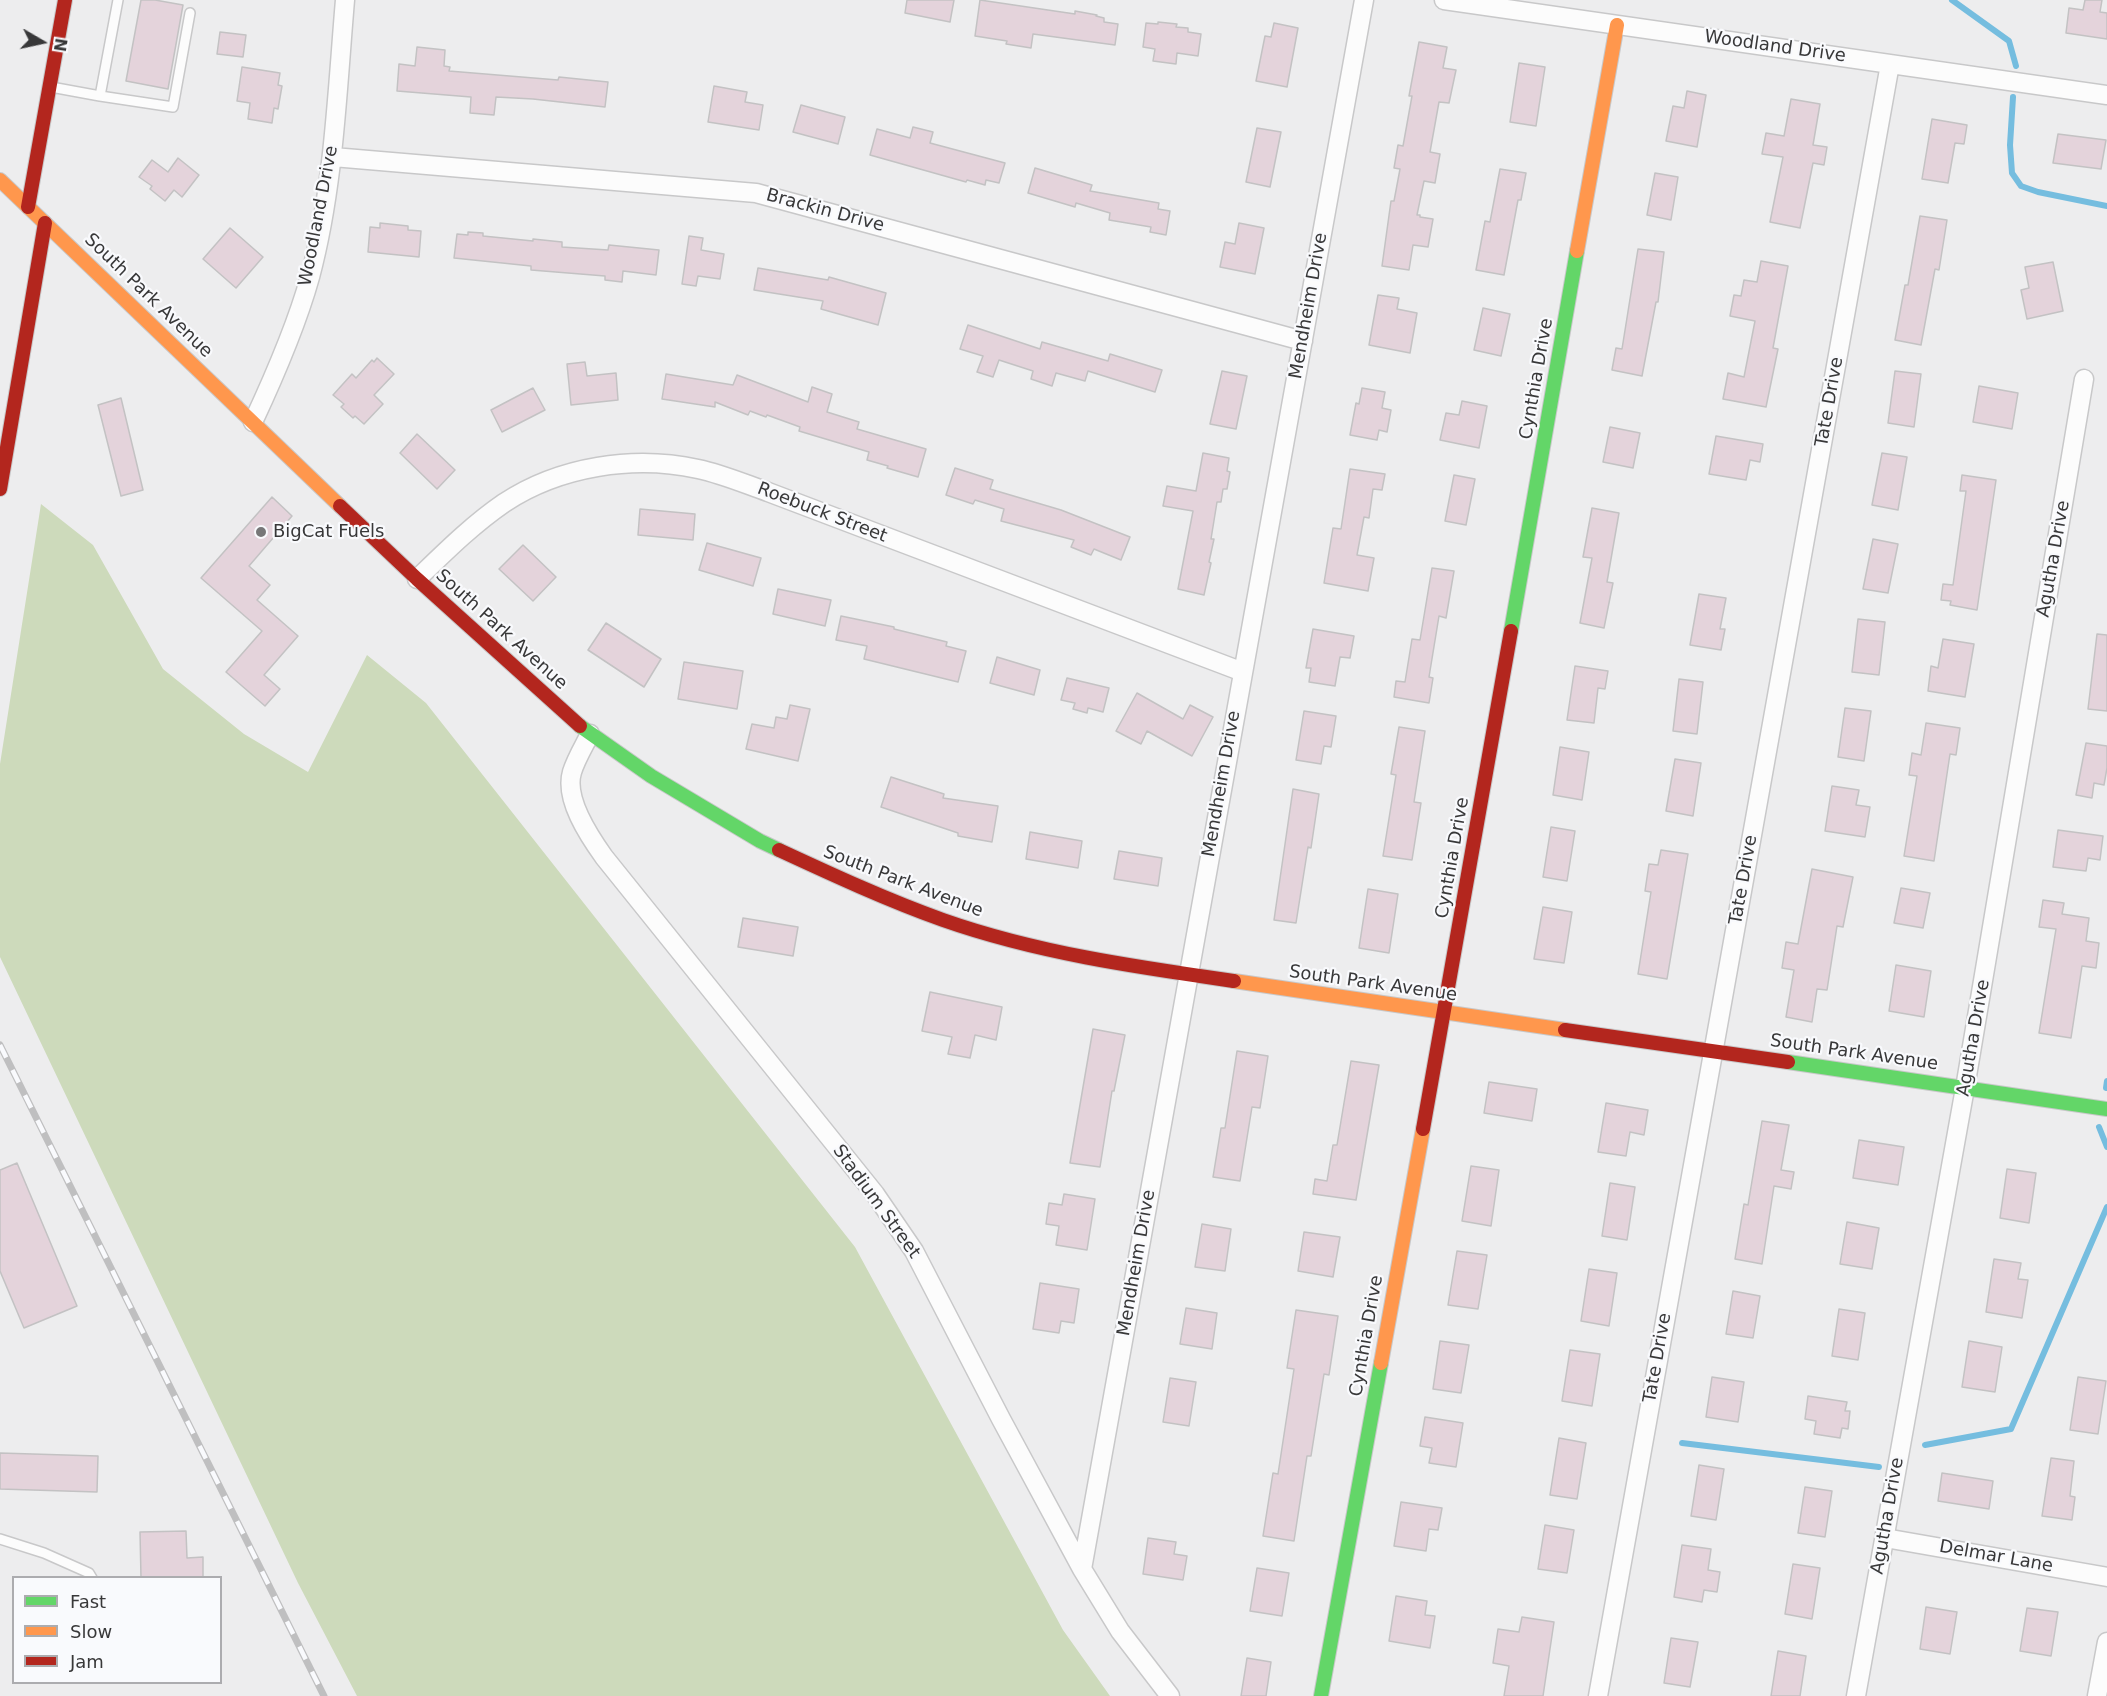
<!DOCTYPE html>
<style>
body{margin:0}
#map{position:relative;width:2107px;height:1696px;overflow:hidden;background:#ededee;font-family:"DejaVu Sans",sans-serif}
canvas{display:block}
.legend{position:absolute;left:12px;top:1576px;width:210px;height:108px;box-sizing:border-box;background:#f9fafd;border:2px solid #acacaf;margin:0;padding:8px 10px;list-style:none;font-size:18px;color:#383839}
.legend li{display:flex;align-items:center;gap:12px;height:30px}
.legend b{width:30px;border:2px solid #acacaf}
.north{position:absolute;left:12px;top:12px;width:60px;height:60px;-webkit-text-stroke:4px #f9fafd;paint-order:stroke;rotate:99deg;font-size:16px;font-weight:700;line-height:24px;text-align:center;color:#383839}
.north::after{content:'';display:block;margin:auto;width:21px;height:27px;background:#383839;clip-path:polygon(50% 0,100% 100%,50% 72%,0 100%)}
</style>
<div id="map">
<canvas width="2107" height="1696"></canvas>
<ul class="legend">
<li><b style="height:8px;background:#63d668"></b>Fast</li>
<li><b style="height:8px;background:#ff974d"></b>Slow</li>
<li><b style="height:8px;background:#b3261e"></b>Jam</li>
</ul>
<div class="north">N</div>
</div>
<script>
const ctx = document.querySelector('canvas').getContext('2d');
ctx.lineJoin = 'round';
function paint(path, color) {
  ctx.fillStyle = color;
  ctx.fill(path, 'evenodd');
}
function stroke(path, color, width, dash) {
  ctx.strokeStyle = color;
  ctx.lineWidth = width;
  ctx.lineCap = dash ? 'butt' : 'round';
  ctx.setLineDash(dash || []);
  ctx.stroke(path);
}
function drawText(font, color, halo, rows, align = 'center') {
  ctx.font = font + ' "DejaVu Sans",sans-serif';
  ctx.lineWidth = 4.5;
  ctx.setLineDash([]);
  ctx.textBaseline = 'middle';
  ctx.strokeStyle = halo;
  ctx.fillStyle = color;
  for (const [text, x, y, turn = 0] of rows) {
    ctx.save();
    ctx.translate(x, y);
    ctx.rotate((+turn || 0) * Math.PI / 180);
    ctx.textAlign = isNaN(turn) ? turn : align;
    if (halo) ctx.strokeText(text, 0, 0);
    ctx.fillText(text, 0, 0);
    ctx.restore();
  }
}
paint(new Path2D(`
 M41,504l52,41 70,124 81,65 64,38 59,-117 59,48 429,544 208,383 47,66h-753l-59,-113 -298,-626v-193z`), '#cddabb');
stroke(new Path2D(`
 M1952,0l57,41 7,25
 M2013,97l-3,48 2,28 9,13 17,6 69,14
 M2106,1088l1,-7
 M2099,1127l8,20
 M1682,1443l197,24
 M1925,1445l86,-16 96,-222`), '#75bddf', 6);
const building = new Path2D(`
 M141,0h14l28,5 -15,84 -42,-8z
 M907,0h47l-4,22 -45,-9z
 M980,0l95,14v-3l22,4 -1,1 8,2v4l14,2 -3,21 -82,-11 -2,14 -25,-4 1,-3 -32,-5z
 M2085,0h17l-2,12 7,1v26l-41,-6 3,-25 14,2z
 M1158,22l19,2 -1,3 12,1v4l13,2 -3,22 -21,-3 -1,11 -23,-3 2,-12 -12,-2 3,-24 12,1z
 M1274,23l24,5 -11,59 -31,-6 9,-45 6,1z
 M220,32l26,3 -3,22 -26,-3z
 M1419,42l28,5 -4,21 13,2 -7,33 -10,-1 -9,50 10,2 -5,29 -11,-2 -7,34h3v2l13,2 -5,28 -15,-2 -4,25 -27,-4 9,-65h3l6,-32 -6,-1 4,-23 5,1 9,-50h-3z
 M417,47l28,3 -1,16 6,1 -1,4 109,9 1,-3 49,5 -3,25 -72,-8 -37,-2 -2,18 -24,-2 1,-16 -74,-6 2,-27 16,2z
 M1519,63l26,4 -9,59 -26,-4z
 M242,67l38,6 -2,12 4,1 -4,23 -4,-1 -2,15 -24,-4 2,-16 -13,-2z
 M714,86l33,6 -2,10 18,3 -4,25 -51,-8z
 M1687,91l19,4 -9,52 -31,-6 7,-35 11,2z
 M1791,99l29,5 -7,41 14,2 -3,18 -11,-2 -13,65 -30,-6 13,-65 -21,-3 4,-21 18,3z
 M801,105l44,12 -7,27 -45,-12z
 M1932,119l35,6 -3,19 -9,-1 -7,40 -26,-4z
 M913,127l20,5 -3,11 75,20 -6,20 -13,-3 -1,5 -18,-5 -1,2 -96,-27 7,-26 33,9z
 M1257,128l24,4 -11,55 -24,-5z
 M2058,134l48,6 -5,29 -48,-6z
 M178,158l21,17 -17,22 -8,-7 -9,11 -15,-12 2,-3 -13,-9 13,-17 16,12z
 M1035,168l57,17 -2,6 69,12 -1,6 12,2 -4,24 -16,-3 1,-5 -42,-7 1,-7 -34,-10 -1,4 -47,-14z
 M1500,169l26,4 -5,27h-3l-14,75 -28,-5 9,-49 5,1z
 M1655,173l23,4 -7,43 -24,-5z
 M1920,216l27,4 -8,50 -4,-1 -14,76 -26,-5 10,-55h3z
 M380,223l28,3v4l13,1 -2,26 -51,-5 2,-25 10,1z
 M1239,223l25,5 -9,46 -35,-7 5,-25 10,2z
 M230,228l33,29 -27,31 -33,-29z
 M468,232l15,1v3l50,5v-2l29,3v5l46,3 1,-5 50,5 -3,25 -33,-4 -1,11 -17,-2v-4l-74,-6v-4l-77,-8 3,-24 11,1z
 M689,236l14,2 -2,12 23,4 -4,25 -22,-3 -2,10 -14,-2z
 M1638,249l26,3 -6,50h-2l-14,74 -30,-6 4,-22 6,1z
 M1761,261l27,5 -15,82 5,1 -12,58 -43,-8 5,-26 16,4 11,-56 -25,-5 4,-21 7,1 3,-16 13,2z
 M2053,262l10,49 -36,8 -6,-29 8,-2 -4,-21z
 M758,268l70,12 1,-3 57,16 -8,32 -57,-16 2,-8 -69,-11z
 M1378,295l21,3 -2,11 20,4 -7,40 -41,-8z
 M1483,308l27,6 -9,42 -27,-6z
 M968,325l72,24 2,-7 66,19 2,-7 52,16 -7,22 -67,-21 -3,10 -29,-8 -4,13 -21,-7 2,-8 -34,-11 -6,17 -16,-5 6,-16 -23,-7z
 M377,358l17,16 -20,21 9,9 -19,20 -9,-8 -2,2 -12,-11 3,-3 -11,-9 19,-21 4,4 16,-18 2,2z
 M585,362l2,14 29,-3 2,27 -47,5 -4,-41z
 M1222,371l25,5 -11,53 -26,-5z
 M1895,371l26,3 -7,53 -26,-4z
 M666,374l67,11 4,-10 71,27 4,-15 20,7 -5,18 32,10 -2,7 69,20 -8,28 -31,-9 1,-2 -21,-6 2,-8 -70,-21 1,-4 -33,-12 -1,2 -16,-6 -2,4 -33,-13v5l-53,-8z
 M1979,386l39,7 -6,36 -39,-7z
 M533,388l12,22 -43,22 -11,-22z
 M1362,388l23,4 -3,16 9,2 -4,22 -8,-2 -2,10 -27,-5 6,-32 3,1z
 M121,398l22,92 -22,6 -23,-91z
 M1462,401l25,5 -8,42 -39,-8 6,-27 13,2z
 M1610,427l30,6 -7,35 -30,-6z
 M417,434l38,36 -18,19 -37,-36z
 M1716,436l47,8 -3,18 -10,-2 -4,20 -37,-6z
 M1203,453l26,5 -2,13 3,1 -3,17h-4l-2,13h-4l-6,37h3l-5,23 2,1 -7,32 -26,-6 15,-78 -30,-5 4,-20 29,5z
 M1882,453l25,4 -9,53 -26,-5z
 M955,468l38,12 -3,9 71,21 69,27 -9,23 -27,-11 -3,6 -20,-8 3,-7 -73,-19 3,-12 -29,-9 -2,4 -27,-9z
 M1350,469l35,5 -3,16 -9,-1 -4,29 -5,-1 -7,38 17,3 -6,33 -44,-8 9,-55 8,1z
 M1454,475l21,4 -9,46 -21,-4z
 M1962,475l34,5 -19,130 -27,-5 1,-4 -10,-1 2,-16 10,1 13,-94h-6z
 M272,497l20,19 -43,50 21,19 -13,15 41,36 -34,39 16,14 -15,17 -39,-34 36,-41 -61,-53z
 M1592,508l27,5 -12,69 6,1 -9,45 -24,-5 12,-65 -9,-1z
 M640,509l55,5 -2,26 -55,-5z
 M1873,539l25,5 -10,49 -25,-4z
 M707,543l54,15 -8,28 -54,-16z
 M523,545l33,32 -23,24 -34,-32z
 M1432,568l22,3 -8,47 -7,-2 -10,61 4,1 -4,25 -35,-6 2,-16 9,1 7,-43 8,1z
 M778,589l53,11 -6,26 -52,-12z
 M1699,594l27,4 -6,31h5l-4,21 -31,-5z
 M841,616l53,11v2l53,13 -1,4 20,5 -8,31 -94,-23 3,-13 -31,-6z
 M1858,619l27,3 -6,53 -27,-3z
 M606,623l55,36 -17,28 -56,-37z
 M1313,629l41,7 -4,22 -10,-1 -5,29 -26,-4 2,-14h-5z
 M2097,634l10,1v76l-19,-2z
 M1943,639l31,5 -9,53 -37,-6 3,-25 7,2z
 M997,657l43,13 -6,25 -44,-12z
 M684,662l59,9 -6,38 -59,-10z
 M1575,666l33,5 -3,18 -7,-1 -4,35 -27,-3z
 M1067,678l42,10 -6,24 -15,-4 -1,5 -14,-4 2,-6 -14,-3z
 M1679,679l24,3 -6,52 -24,-3z
 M1137,693l46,26 7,-14 23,12 -21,39 -45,-25 -6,13 -25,-13z
 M790,705l20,4 -12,52 -52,-12 6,-25 22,4 2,-11 11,2z
 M1845,708l26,3 -7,50 -26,-4z
 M1304,711l32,5 -5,31 -7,-1 -3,18 -25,-4z
 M1926,723l34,5 -4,27 -6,-1 -16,107 -30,-5 13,-80 -8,-1 3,-22 9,2z
 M1399,727l26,4 -11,71 7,1 -9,57 -29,-4 13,-81 -5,-1z
 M2086,743l21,3v22l-3,17 -10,-2 -2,15 -16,-3z
 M1560,747l29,5 -7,48 -29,-5z
 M1675,759l26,4 -8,53 -27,-5z
 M891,777l53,17 -1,4 55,8 -6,36 -34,-6v-3l-77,-26z
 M1832,786l27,4 -3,15 14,2 -5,30 -40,-6z
 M1293,789l26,5 -8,54 -3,-1 -12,76 -22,-3z
 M1551,827l24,4 -8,50 -24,-4z
 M2058,830l45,6 -3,24 -12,-2 -2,13 -33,-4z
 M1030,832l52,9 -4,27 -52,-9z
 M1661,850l27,4 -21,125 -29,-5 13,-82 -6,-1 4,-27 9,1z
 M1119,851l43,7 -4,28 -44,-7z
 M1812,869l41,8 -10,50 -6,-1 -10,64 -10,-1 -5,33 -26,-5 8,-47 -12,-2 4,-26 12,2z
 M1901,888l29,5 -7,35 -29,-5z
 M1368,889l30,5 -9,59 -30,-5z
 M2043,900l21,3 -2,11 27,4 -3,23 13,2 -3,25 -14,-2 -11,72 -32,-5 17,-104 -17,-2z
 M1543,907l29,5 -8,51 -30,-4z
 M743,918l55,9 -5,29 -55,-9z
 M1896,965l35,6 -7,46 -35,-6z
 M930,992l72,15 -6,33 -21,-5 -5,23 -22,-4 4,-17 -30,-6z
 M1093,1029l32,6 -11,56h-2l-12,76 -30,-4z
 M1237,1051l31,5 -8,52 -8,-1 -12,74 -27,-4 8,-49h4z
 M1351,1061l28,4 -23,135 -43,-6 2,-15 12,2 6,-36h4z
 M1489,1082l48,7 -5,32 -48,-8z
 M1606,1103l42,7 -4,25 -14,-3 -4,24 -28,-4z
 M1762,1121l27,4 -8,45 13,2 -3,17 -17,-3 -12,78 -27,-5 9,-55 4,1z
 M1859,1140l45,7 -6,38 -45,-7z
 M17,1163l60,143 -53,22 -24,-57v-101z
 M1471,1166l28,4 -8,56 -29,-5z
 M2007,1169l29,4 -7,50 -29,-5z
 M1610,1183l25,4 -8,53 -25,-4z
 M1064,1194l31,5 -8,51 -31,-5 3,-19 -13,-2 3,-21 13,2z
 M1847,1222l32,6 -7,41 -32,-5z
 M1202,1224l29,5 -6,42 -30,-4z
 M1304,1232l36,5 -7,40 -35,-6z
 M1457,1251l30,4 -9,54 -30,-4z
 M1994,1259l27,4 -3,16 10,1 -6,38 -36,-6z
 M1589,1269l28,4 -8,53 -28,-5z
 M1040,1283l39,6 -5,34 -13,-2 -2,12 -26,-4z
 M1733,1291l27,5 -7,42 -27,-4z
 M1186,1308l31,5 -5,36 -32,-5z
 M1839,1309l26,4 -7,47 -26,-4z
 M1296,1310l42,6 -9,59 -5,-1 -13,82h-4l-13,85 -31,-5 10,-63 5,1 16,-105 -7,-1z
 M1440,1341l29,4 -8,48 -28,-4z
 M1969,1341l33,6 -7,45 -33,-5z
 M1570,1350l30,4 -8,52 -30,-5z
 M1712,1377l32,5 -6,40 -32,-5z
 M2078,1377l28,4 -8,53 -28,-4z
 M1170,1378l26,4 -7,44 -26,-4z
 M1808,1396l39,6 -2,9h5l-2,18 -6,-1 -2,10 -26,-4 2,-13 -11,-2z
 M1425,1417l38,6 -7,44 -27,-4 3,-15 -12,-2z
 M1559,1438l27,5 -9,56 -27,-4z
 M0,1453l98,3 -1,36 -97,-3z
 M2051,1458l23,3 -4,35 5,1 -3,23 -30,-4z
 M1699,1465l25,4 -8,51 -25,-4z
 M1942,1473l51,8 -4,28 -51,-8z
 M1805,1487l27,4 -7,46 -27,-4z
 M1401,1502l41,6 -4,22 -9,-1 -3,22 -32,-5z
 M1545,1525l29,5 -7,43 -29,-4z
 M186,1531l1,27 16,-1v21h-62l-1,-46z
 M1148,1538l28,4 -2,12 13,2 -4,24 -40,-6z
 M1682,1545l29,4 -3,21 12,2 -3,20 -13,-2 -2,12 -28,-5z
 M1793,1564l27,4 -8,51 -27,-5z
 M1257,1568l32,5 -7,43 -32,-5z
 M1396,1596l31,5 -2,14 10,1 -5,32 -41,-7z
 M1926,1607l31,5 -7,42 -30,-5z
 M2027,1608l31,4 -7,44 -31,-5z
 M1522,1617l32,5 -11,74h-39l5,-30 -16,-3 5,-34 21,3z
 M1671,1638l27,4 -8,45 -26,-4z
 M1778,1651l28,5 -6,40h-29z
 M1247,1658l24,4 -5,34h-25z`);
paint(building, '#e4d3db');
stroke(building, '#c3c2c3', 1.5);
const lane = new Path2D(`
 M51,87l49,9 18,-96
 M100,96l73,11 17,-94
 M0,1539l44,14 45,20 3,5`);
const street = new Path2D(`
 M1444,0l663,95
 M333,157l423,36 547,148
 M253,422c22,-47 43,-95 57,-145 24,-90 27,-184 35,-277
 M417,579c28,-27 55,-54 87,-76 56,-37 130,-48 194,-34 24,5 47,15 70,23l475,180
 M590,734c-6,12 -14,25 -18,38 -8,27 17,64 32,85l271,337 39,57 87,168 81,150 38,62 50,65
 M1885,1538l222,39
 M1082,1569l282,-1569
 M1598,1696l292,-1632
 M1856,1696l109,-608 119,-709
 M2097,1696l10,-54`);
const fast = new Path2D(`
 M1511,631l66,-380
 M580,726l71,50 109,65 19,9
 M1788,1062l319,47
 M1321,1696l60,-333`);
const slow = new Path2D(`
 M0,180l340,326
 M1577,251l40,-226
 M1234,981l331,49
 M1381,1363l42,-234`);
const jam = new Path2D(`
 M28,207l37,-207
 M0,489l45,-266
 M340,506l77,73 163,147
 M779,850c54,25 108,50 164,70 94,33 193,47 291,61
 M1565,1030l223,32
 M1423,1129l88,-498`);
stroke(lane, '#c8c8c9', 12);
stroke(street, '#c8c8c9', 21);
stroke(fast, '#c8c8c9', 16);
stroke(slow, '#c8c8c9', 16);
stroke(jam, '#c8c8c9', 16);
stroke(lane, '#fcfcfc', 9);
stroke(street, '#fcfcfc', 18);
stroke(fast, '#63d668', 14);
stroke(slow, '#ff974d', 14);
stroke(jam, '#b3261e', 14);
const rail = new Path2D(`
 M0,1045l324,651`);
stroke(rail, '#bfbfc0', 7);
stroke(rail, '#f9fafd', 4.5, [14]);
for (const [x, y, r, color] of [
 [261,532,6,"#777778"]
]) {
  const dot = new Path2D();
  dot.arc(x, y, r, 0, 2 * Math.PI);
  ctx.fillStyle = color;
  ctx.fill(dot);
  stroke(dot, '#f9fafd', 2);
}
drawText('18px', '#383839', '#f9fafd', [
 ["Woodland Drive",1775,47,8],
 ["Brackin Drive",825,211,15],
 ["Woodland Drive",319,216,-79],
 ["South Park Avenue",148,296,44],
 ["Mendheim Drive",1309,306,-80],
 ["Cynthia Drive",1537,379,-80],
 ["Tate Drive",1830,402,-80],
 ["Roebuck Street",822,513,21],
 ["Agutha Drive",2054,559,-80],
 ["South Park Avenue",501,630,42],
 ["Mendheim Drive",1222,784,-80],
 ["Cynthia Drive",1453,858,-80],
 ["Tate Drive",1744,880,-80],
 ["South Park Avenue",903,882,21],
 ["South Park Avenue",1373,984,8],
 ["Agutha Drive",1974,1038,-80],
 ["South Park Avenue",1854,1053,8],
 ["Stadium Street",876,1202,54],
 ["Mendheim Drive",1137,1263,-80],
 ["Cynthia Drive",1367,1336,-80],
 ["Tate Drive",1658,1358,-80],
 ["Agutha Drive",1888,1516,-80],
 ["Delmar Lane",1996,1557,10]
]);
drawText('18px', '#383839', '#f9fafd', [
 ["BigCat Fuels",273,532]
], 'left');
</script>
